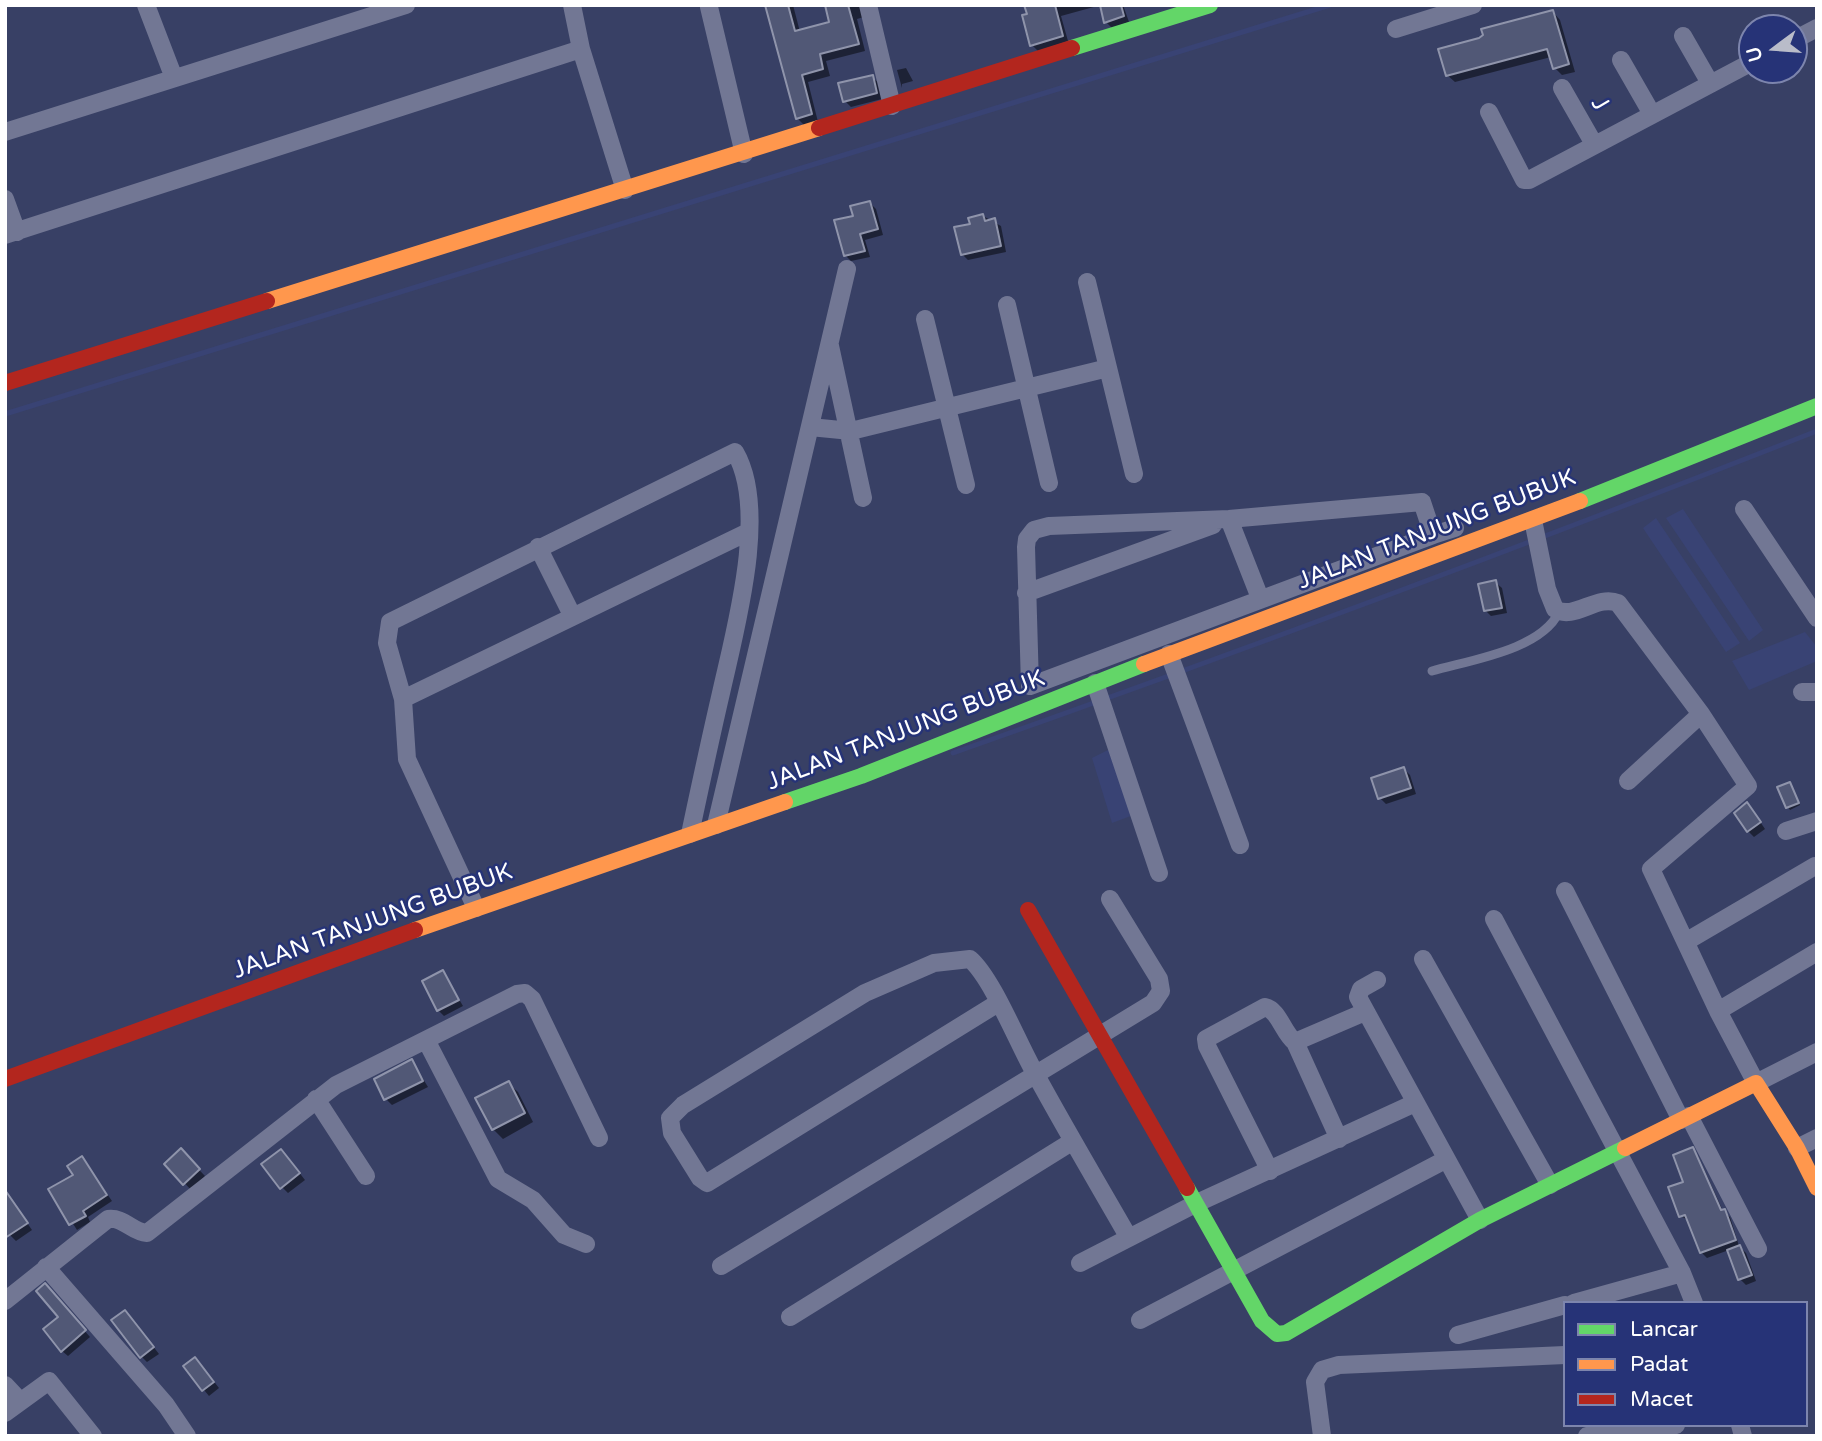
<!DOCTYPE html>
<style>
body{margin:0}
#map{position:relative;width:1822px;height:1441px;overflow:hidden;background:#384065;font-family:"Varela Round",sans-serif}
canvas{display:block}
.frame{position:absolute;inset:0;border:7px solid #fff;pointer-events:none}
.legend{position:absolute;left:1563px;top:1301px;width:245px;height:126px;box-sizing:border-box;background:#263377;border:2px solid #7d85ad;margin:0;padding:9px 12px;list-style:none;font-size:21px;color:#fff}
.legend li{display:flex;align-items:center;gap:14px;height:35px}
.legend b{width:35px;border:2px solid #7d85ad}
.north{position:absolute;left:1738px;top:14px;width:70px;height:70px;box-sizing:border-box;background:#263377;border:2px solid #7d85ad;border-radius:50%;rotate:254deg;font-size:19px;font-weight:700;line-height:28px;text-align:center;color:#fff}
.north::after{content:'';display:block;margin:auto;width:24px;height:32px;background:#b9bcc9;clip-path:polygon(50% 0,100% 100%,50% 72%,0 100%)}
</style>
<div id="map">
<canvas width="1822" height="1441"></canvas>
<div class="frame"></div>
<ul class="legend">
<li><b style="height:9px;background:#63d668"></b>Lancar</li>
<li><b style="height:9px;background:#ff974d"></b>Padat</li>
<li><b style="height:9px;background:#b3261e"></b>Macet</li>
</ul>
<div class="north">U</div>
</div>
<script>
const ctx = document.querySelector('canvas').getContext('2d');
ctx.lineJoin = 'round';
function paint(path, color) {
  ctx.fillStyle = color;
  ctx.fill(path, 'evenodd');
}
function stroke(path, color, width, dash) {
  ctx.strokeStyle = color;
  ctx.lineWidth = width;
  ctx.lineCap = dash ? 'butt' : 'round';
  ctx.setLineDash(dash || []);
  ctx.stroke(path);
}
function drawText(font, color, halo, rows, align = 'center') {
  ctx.font = font + ' "Varela Round",sans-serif';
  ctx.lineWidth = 5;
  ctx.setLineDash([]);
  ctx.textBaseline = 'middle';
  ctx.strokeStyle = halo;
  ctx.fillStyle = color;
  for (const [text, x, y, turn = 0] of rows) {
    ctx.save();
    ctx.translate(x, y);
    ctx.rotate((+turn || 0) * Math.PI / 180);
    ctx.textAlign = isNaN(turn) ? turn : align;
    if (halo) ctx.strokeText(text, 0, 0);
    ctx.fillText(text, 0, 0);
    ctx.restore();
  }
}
paint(new Path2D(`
 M1683,509l80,121 -14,11 -83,-123z
 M1656,518l84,125 -14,9 -83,-124z
 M1805,632l12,15v14l-68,29 -17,-29z
 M1114,747l22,67 -24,9 -20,-65z`), '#394374');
paint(new Path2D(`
 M763,5h30l7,27 32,-9 -5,-18h40l-3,12 -7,2 8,32 -39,10 4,15 -22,6 10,40 -13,4 -8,-8 -29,-107z
 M1026,5h75l-40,11 7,25 -30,10 -6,-6z
 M1102,5h21l6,17 -17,6 -6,-6z
 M1553,12l7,8 15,52 -13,3 -7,-7 -4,-11 -96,25 -8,-7 32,-35z
 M906,68l7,13 -11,3v4l-5,-18z
 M872,77l7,6 3,16 -31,8 -6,-6z
 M870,203l6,6 7,26 -18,5 5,17 -19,4 -6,-6 10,-38z
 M983,216l18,10 5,26 -38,8 -6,-6z
 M1495,582l7,6 5,25 -16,3 -6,-6z
 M1404,769l6,6 6,19 -30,10 -6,-6z
 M1790,784l10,21 -10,5 -2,-3z
 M1752,810l13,19 -11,8 -6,-6z
 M443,972l20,34 -19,10 -6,-6z
 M412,1061l16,26 -36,18 -6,-6z
 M508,1083l10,9 15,30 -30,17 -10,-10z
 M1692,1150l6,6 25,55 7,6 9,29 7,7 10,28 -10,4 -6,-6 -11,-29 -22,8 -6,-6 -12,-31 -8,-5z
 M181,1151l24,25 -14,14 -24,-26z
 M287,1157l18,23 -17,13 -6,-6z
 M82,1158l30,43 -24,16 2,5 -13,8 -26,-41 24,-14z
 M9,1197l23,33 -16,11 -6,-6z
 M51,1292l39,45 -22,19 -6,-5 -2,-33z
 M131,1318l28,36 -12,8 -6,-6z
 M201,1365l18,23 -10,8 -24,-29z`), '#0007');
stroke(new Path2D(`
 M5,414l1325,-409
 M953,753c290,-102 578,-210 864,-322`), '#394374', 5);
const building = new Path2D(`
 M765,5h23l7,26 34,-9 -4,-17h23l11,39 -39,10 3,15 -21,6 10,39 -16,5z
 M1024,5h31l8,31 -33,10 -8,-31 5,-1z
 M1100,5h21l3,11 -20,7z
 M1553,10l16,54 -16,5 -6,-20 -101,27 -8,-27 41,-11 4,-3 -2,-6z
 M873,75l4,18 -34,9 -5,-19z
 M870,201l8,28 -18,5 5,17 -21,5 -10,-36 19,-4 -3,-10z
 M983,214l2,7 10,-3 6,28 -40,9 -7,-28 16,-3 -2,-6z
 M1496,580l6,28 -18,3 -6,-27z
 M1404,767l7,21 -33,11 -7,-21z
 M1790,782l9,21 -13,5 -9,-21z
 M1747,802l14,20 -14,10 -13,-19z
 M443,970l16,30 -22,11 -15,-30z
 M412,1059l11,22 -39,19 -10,-21z
 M509,1081l16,32 -33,17 -17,-32z
 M1693,1147l28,63 4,-1 11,31 -36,13 -15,-38 -6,2 -11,-30 15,-5 -10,-27z
 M181,1148l19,21 -17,16 -19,-21z
 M281,1149l19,24 -20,16 -19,-25z
 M82,1156l25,39 -24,16 3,5 -17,9 -21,-36 25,-14 -6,-9z
 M5,1190l23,33 -23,15z
 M1740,1245l12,30 -14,5 -11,-30z
 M45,1283l41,47 -25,22 -18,-23 15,-12 -22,-26z
 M125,1310l29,37 -14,11 -29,-38z
 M195,1357l19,25 -12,9 -19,-25z`);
paint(building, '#515876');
stroke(building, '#8f94ab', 2);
stroke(new Path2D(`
 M1432,671c38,-11 109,-21 127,-59`), '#727794', 9);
stroke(new Path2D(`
 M146,5l28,73
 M572,5l9,44 44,141
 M868,5l24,101
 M709,7l35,147
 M1396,29l77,-24
 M1683,36l27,47
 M1794,40l23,-12
 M1621,60l31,54
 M1562,88l32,56
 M1489,112l35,68h5l223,-118
 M5,132l401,-127
 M5,199l12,33
 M5,235l576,-186
 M1087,282l47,192
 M1007,305l42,178
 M925,319l41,166
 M830,346l33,152
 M810,427l41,4 257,-63
 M1422,502l11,33 -403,151 -4,-139 1,-8 7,-9 15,-4 180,-7z
 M1744,509l73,109
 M1229,519l31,79
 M1533,520l14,69 8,20c19,12 42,-15 63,-6l83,111 47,72 -97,83 67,142 38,72 61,-31
 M1433,535l22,-7
 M538,547l34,68
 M1026,593l187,-68
 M1169,654l71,191
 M1095,683l64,190
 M1802,692h15
 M403,699l345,-167
 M1628,781l73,-67
 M716,825l131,-556
 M1786,831l31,-10
 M1565,891l116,229
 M476,908l-69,-149 -4,-60 -16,-56 3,-21 345,-170c34,58 0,178 -14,241 -11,47 -21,94 -31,141
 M1494,919l188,354 12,30
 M1687,941l128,-75
 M1423,959l127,226
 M1377,980l-16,9 -3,8 122,223
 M998,1003l-291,180 -7,-5 -28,-45 -2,-15 13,-13 182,-112 69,-30 36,-4c23,20 49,87 66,116 30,55 62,109 93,163
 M1718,1011l99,-59
 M426,1040l72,139 35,21 31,35 22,9
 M1295,1042l44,97
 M316,1099l50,77
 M1689,1116l69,133
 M1797,1148l20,-10
 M1270,1171l-63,-125 -1,-7 59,-32c14,3 18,26 30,35l70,-30
 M1080,1263l117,-60 218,-100
 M721,1266l432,-263 8,-12 -2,-12 -49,-80
 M46,1267l120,138 21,31
 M5,1301l103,-82c16,-2 24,13 39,14l189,-148 181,-91 8,-1 7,6 67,139
 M1574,1303l108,-30
 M790,1317l283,-176
 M1140,1320l305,-160
 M1458,1335l107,-30
 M5,1385l15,16
 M5,1413l44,-32 44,55
 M1740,1425l3,11
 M1322,1436l-7,-54 7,-12 17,-5 226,-10
 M1587,1436l89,-11`), '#727794', 18);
stroke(new Path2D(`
 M1072,48l138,-43
 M1580,501l237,-95
 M785,802l76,-26 283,-112
 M1187,1188l75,133 15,13 9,-1 194,-113 145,-72`), '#63d668', 16);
stroke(new Path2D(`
 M267,301l552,-173
 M1144,664l436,-163
 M415,930l370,-128
 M1625,1148l131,-65 41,65 20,40`), '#ff974d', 16);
stroke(new Path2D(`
 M819,128l253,-80
 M5,383l262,-82
 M1028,910l159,278
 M5,1079l410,-149`), '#b3261e', 16);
drawText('24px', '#fff', '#263377', [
 ["J",1599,104,59],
 ["JALAN TANJUNG BUBUK",1437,530,-21],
 ["JALAN TANJUNG BUBUK",906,731,-21],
 ["JALAN TANJUNG BUBUK",373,922,-20]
]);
</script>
